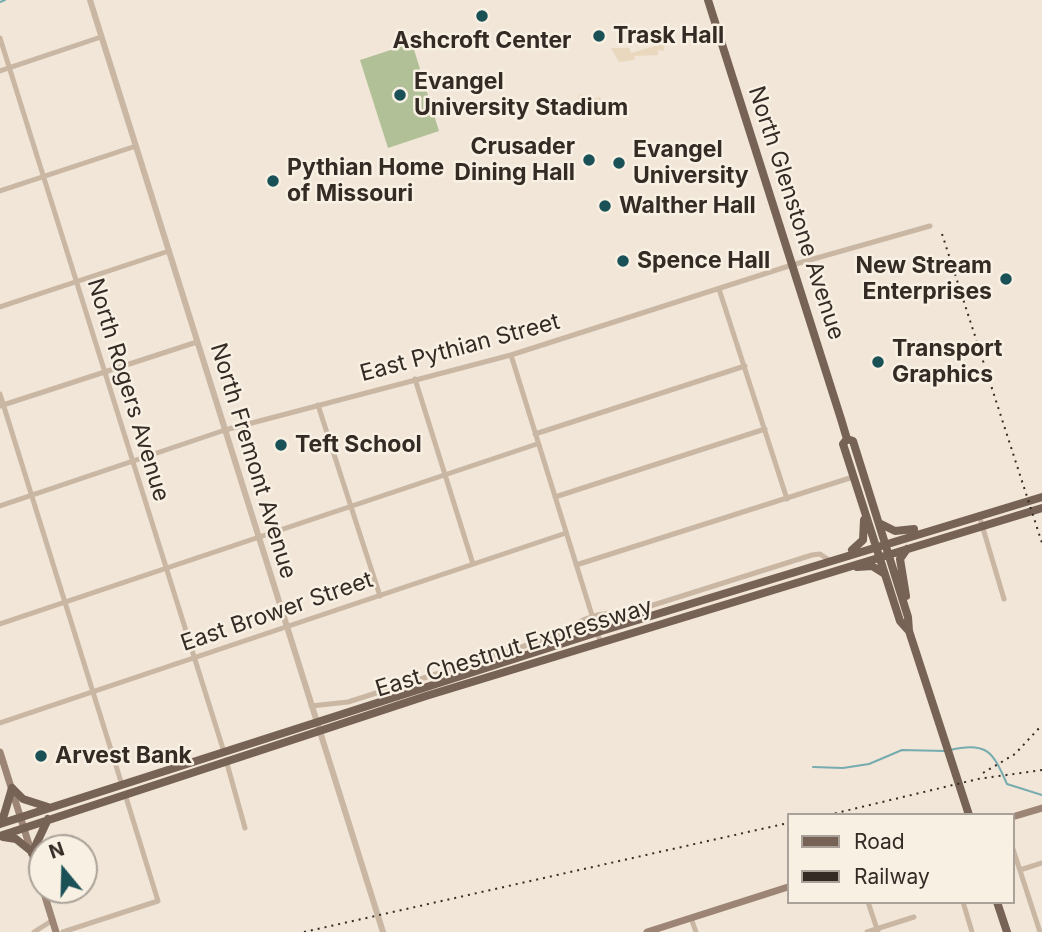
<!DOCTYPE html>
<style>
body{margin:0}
#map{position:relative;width:1042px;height:932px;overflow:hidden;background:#f1e6d7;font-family:Inter,sans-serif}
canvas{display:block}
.legend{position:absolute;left:787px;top:813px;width:228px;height:91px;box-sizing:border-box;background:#f9f0e4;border:2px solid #aaa198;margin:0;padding:9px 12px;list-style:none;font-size:21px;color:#342b25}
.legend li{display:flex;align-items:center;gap:14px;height:35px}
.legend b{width:35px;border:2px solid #aaa198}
.north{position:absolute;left:28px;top:834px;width:70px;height:70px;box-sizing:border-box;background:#f9f0e4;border:2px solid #aaa198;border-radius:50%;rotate:341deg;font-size:19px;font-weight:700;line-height:28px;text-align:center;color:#342b25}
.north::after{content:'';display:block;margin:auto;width:24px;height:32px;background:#1a5157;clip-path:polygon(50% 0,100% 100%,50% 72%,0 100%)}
</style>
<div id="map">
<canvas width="1042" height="932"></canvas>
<ul class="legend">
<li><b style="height:9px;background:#776256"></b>Road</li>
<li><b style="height:9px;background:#342b25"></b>Railway</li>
</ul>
<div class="north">N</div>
</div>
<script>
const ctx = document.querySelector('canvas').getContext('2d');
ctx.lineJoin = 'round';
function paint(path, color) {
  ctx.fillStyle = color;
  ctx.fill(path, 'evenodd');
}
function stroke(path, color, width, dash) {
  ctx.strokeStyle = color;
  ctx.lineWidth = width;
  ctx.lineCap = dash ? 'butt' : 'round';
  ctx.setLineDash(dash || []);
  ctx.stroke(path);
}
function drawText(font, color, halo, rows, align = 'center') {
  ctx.font = font + ' Inter,sans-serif';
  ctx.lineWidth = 5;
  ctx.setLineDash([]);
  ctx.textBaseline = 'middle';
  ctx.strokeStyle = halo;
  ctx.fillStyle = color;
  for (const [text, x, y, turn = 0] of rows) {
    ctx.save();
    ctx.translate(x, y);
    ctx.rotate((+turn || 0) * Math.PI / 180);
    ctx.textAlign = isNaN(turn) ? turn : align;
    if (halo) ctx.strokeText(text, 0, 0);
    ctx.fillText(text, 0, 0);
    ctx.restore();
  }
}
paint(new Path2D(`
 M412,43l27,88 -51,17 -28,-88z`), '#b1c097');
paint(new Path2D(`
 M665,39l-1,12 -6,-1v5l-23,1 -1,4 -15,2 -8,-14h18l2,5 31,-9z
 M580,94l11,5 9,-2 3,9 -11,2 -5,8 -15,-5z`), '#ead8be');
stroke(new Path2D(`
 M0,2l5,-2
 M950,750c37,-9 43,2 57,34l35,11
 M813,767l30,1 26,-4 33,-14 43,1`), '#76abaf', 2);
stroke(new Path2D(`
 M0,38l224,714
 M0,71l101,-34
 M0,191l136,-45
 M719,289l68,210
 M0,307l169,-56
 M511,355l89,286
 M415,379l58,185
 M0,394l122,391
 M318,405l62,191
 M0,406l197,-64
 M535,434l210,-68
 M555,497l210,-68
 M0,506l225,-76 286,-75 281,-90 138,-39
 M979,515l25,84
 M576,565l277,-88
 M0,624l537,-180
 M311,706l37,-4 214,-68c21,-18 39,-22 66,-21l184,-58 8,-1 9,6
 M0,723l566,-190
 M226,760l19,68
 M1012,846l28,86
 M1020,870l22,-7
 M868,902l10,30
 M963,902l9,30
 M691,918l5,14
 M34,932l19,-12
 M63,932l95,-31 -33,-107
 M867,932l47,-15`), '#c9b6a3', 5);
stroke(new Path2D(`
 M90,0l293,932`), '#c9b6a3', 6);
stroke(new Path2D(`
 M0,752l42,134
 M1012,817l30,-9
 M43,890l13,42
 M647,932l141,-45`), '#9d8575', 7);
stroke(new Path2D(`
 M708,0l133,419 6,20 -4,5 57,177 9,10
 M847,439l6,2 55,176 1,14 60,184
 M881,524l14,7 19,-2
 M852,550l11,-10 1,-20
 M857,567l15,-1 11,7
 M906,596l-6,-37 7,-10
 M12,788l11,11 25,8
 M0,820l4,-5 8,-27
 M0,824l598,-192 444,-135
 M0,836l426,-140 616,-188
 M3,837l13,2 15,12
 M32,853l16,-34
 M997,902l10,30`), '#776256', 8);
stroke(new Path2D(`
 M942,234l100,309
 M983,773l32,-19 27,-29
 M828,815l150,-36 64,-9
 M304,932l484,-109`), '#342b25', 2, [2, 5]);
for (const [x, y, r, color] of [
 [482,16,7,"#1a5157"],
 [599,36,7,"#1a5157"],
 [400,95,7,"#1a5157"],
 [589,160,7,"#1a5157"],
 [619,163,7,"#1a5157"],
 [273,181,7,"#1a5157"],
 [605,206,7,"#1a5157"],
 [623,261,7,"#1a5157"],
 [1006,279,7,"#1a5157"],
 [878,362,7,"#1a5157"],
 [281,445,7,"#1a5157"],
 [41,756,7,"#1a5157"]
]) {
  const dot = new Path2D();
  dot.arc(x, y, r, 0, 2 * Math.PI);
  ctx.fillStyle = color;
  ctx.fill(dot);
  stroke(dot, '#f9f0e4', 2.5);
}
drawText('bold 23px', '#342b25', '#f9f0e4', [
 ["Trask Hall",613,36],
 ["Ashcroft Center",482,41,"center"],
 ["Evangel",414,82],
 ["University Stadium",414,108],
 ["Crusader",575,147,"right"],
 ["Dining Hall",575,173,"right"],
 ["Evangel",633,150],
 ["University",633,176],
 ["Pythian Home",287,168],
 ["of Missouri",287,194],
 ["Walther Hall",619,206],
 ["Spence Hall",637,261],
 ["New Stream",992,266,"right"],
 ["Enterprises",992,292,"right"],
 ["Transport",892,349],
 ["Graphics",892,375],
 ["Teft School",295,445],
 ["Arvest Bank",55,756]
], 'left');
drawText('23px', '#342b25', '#f9f0e4', [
 ["North Glenstone Avenue",796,213,72],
 ["East Pythian Street",460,348,-15],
 ["North Rogers Avenue",128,390,73],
 ["North Fremont Avenue",253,461,73],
 ["East Brower Street",277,612,-19],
 ["East Chestnut Expressway",514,648,-17]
]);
</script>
